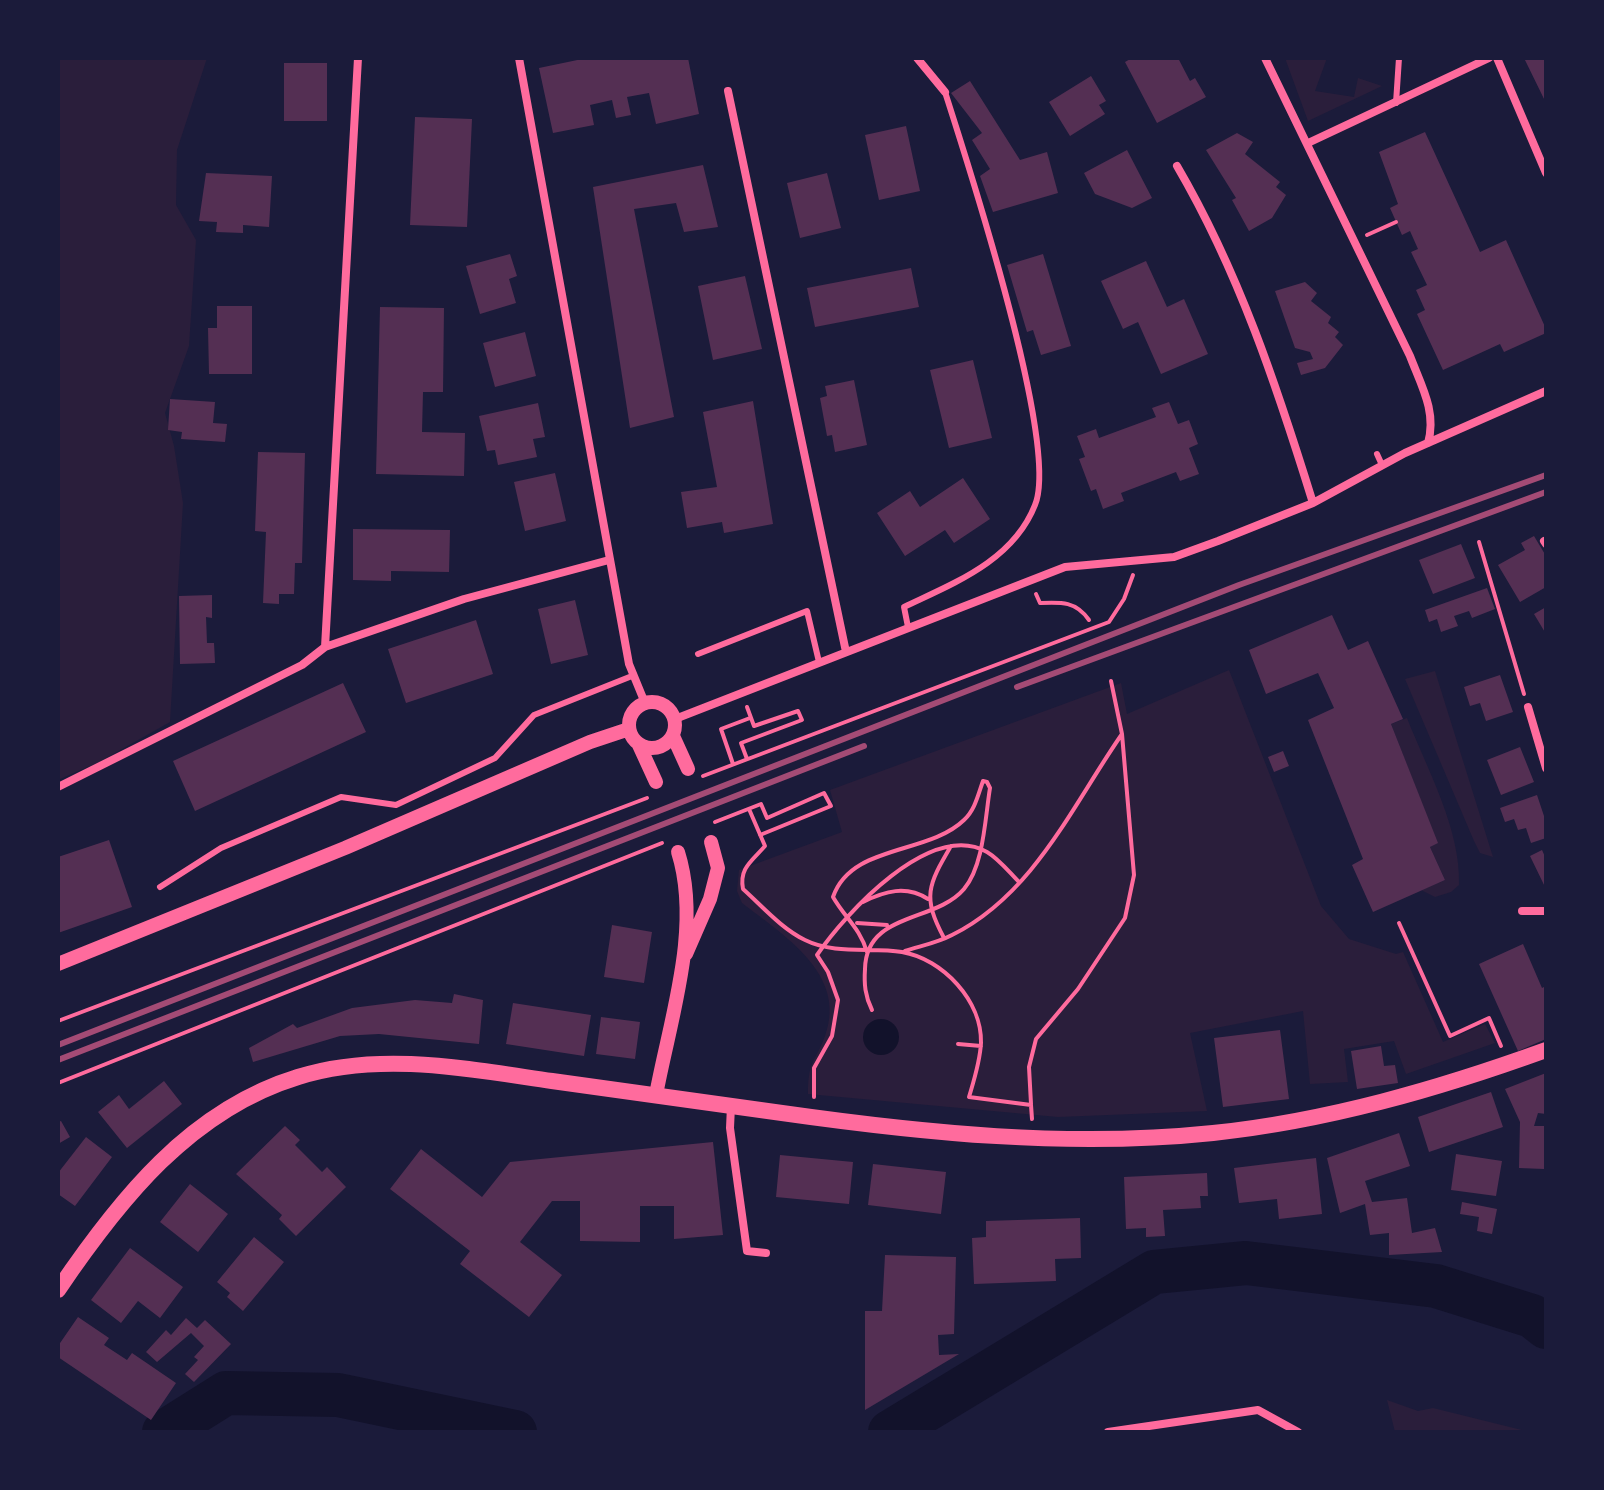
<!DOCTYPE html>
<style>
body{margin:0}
#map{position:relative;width:1604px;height:1490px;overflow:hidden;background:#1b1b3a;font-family:"PT Sans Narrow",sans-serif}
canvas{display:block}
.frame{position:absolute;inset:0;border:60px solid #1b1b3a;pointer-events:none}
</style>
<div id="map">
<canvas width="1604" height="1490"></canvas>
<div class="frame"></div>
</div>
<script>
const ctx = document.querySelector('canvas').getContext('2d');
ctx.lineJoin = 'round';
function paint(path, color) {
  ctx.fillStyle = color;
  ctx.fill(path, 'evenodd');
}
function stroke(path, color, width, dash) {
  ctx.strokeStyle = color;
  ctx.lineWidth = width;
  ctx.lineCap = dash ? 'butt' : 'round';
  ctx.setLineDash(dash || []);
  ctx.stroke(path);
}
paint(new Path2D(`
 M58,58h149l-30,92 -1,55 20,35 -7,106 -24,67 9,33 9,57 -13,219 -71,40 -41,18z
 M1285,58h42l-12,33 39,6 4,-19 24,8 -74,35z
 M1229,670l92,236 28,33 47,15 7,-2 40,90 42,-18 10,19 -89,31 -12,-33 -50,8 4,33 -38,2 -7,-73 -113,22 17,78 -149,6 -250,-23c0,-34 7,-31 17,-58 23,-62 -42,-101 -83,-133l-5,-12 2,-21 103,-38 -12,-42 291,-107 6,31z
 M1435,671l58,186 -13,-4 -6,-12 -69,-162z
 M1407,718c20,51 54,111 52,167l-8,7 -16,5 -14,-7 24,-10 -15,-33 7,-4 -46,-119z
 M1387,1400l31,11 15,-3 97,24h-135z`), '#2a1e3b');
paint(new Path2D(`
 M863 1037a18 18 0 1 1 36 0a18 18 0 1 1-36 0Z`), '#12122b');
stroke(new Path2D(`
 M164,1432l62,-39 112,2 177,37
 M890,1432l264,-160 92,-9 190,23 96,30 14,11`), '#12122b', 44);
paint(new Path2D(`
 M587,58h101l11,56 -43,10 -7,-31 -22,4 4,18 -15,3 -4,-18 -22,5 4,20 -41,8 -14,-65z
 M1132,58h46l12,23 5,-3 11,19 -49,26 -32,-61z
 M1524,58h22v45z
 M284,63h43v58h-43z
 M1091,76l15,25 -7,4 6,9 -35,22 -21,-34z
 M970,81l50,79 27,-8 11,41 -65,19 -13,-36 10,-7 -18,-29 10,-7 -31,-40z
 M415,117l57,2 -5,108 -57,-2z
 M906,126l14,65 -41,9 -14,-65z
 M1425,132l55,120 26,-12 40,89v4l-42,19 -4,-8 -57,26 -26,-56 8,-4 -9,-20 11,-5 -16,-33 7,-3 -8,-18 -8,4 -12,-27 8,-4 -19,-52z
 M1237,133l16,9 -8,12 35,28 -4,5 10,8 -14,23 -23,13 -17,-31 4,-2 -30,-48z
 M1127,150l25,48 -20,10 -37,-14 -11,-21z
 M703,165l15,62 -34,5 -8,-29 -42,6 40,208 -44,11 -37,-241z
 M206,173l66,3 -3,51 -26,-2v8l-27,-1 1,-10 -18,-1z
 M827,173l14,55 -41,10 -13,-55z
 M510,254l7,22 -8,3 7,24 -36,11 -14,-48z
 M1043,254l28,92 -30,9 -8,-25 -6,2 -20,-67z
 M1146,261l21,46 17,-8 24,55 -47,20 -23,-52 -15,7 -22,-48z
 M911,268l8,39 -104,20 -8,-39z
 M745,276l17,73 -49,11 -15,-74z
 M1305,282l12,11 -6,8 20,16 -3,6 11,9 -4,5 8,8 -18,23 -24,7 -4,-12 16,-4 -3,-7 -15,-4 -20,-57z
 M217,306h35v68h-43l-1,-46h9z
 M380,307l64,1 -1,84h-20l-1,40 43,1 -1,43 -88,-2z
 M525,332l11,44 -41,11 -12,-44z
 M973,360l19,78 -43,10 -19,-78z
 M854,380l13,65 -32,7 -3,-17 -5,1 -7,-38 7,-2 -2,-10z
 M170,399l45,3 -2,21 14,1 -2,18 -44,-3 1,-7 -14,-2z
 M753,401l20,123 -49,9 -2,-11 -35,6 -6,-36 36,-5 -14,-75z
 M1169,402l9,22 11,-4 9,24 -9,4 10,26 -19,7 -4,-9 -55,21 3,8 -21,8 -7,-20 -5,2 -12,-32 6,-2 -8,-21 19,-7 3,9 57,-21 -4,-9z
 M538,403l7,34 -12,2 4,18 -39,8 -3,-15 -8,1 -8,-35z
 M258,452l47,1 -3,110h-7l-1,31h-15v10l-16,-1 3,-71 -11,-1z
 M555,473l11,48 -41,10 -11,-49z
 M963,478l27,41 -36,24 -9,-13 -40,26 -28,-43 33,-22 10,16z
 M353,529l97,1 -1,42 -58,-1v10l-38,-1z
 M1534,536l12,20v31l-26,15 -22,-37 27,-15 -4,-7z
 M1461,544l14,34 -42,16 -14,-34z
 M1487,588l8,21 -23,9 -3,-7 -15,5 4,10 -17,6 -4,-13 -8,3 -4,-12z
 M212,595v23l-6,-1 1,26h7l1,20 -35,1 -1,-68z
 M575,600l13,55 -37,9 -13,-55z
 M1546,607v27l-12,-20z
 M1332,615l16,35 20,-9 35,78 -12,5 47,119 -8,4 15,33 -72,32 -21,-47 11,-6 -55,-139 26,-12 -16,-35 -52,21 -17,-44z
 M476,620l17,54 -87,29 -18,-54z
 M1500,675l13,37 -27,9 -6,-18 -10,3 -6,-19z
 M343,683l23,49 -171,79 -22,-50z
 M1520,747l14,35 -33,13 -14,-35z
 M1283,751l6,15 -15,6 -6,-15z
 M1537,795l9,27v16l-15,5 -5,-15 -8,2 -4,-11 -9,3 -5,-14z
 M109,840l23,67 -74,26v-76z
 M1542,850l4,9v30l-16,-33z
 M612,925l40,7 -8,51 -40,-6z
 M1523,944l19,44 4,-2v53l-28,12 -39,-87z
 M454,994l29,6 -4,44 -100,-10 -39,2 -87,26 -4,-14 44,-24 4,4 55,-20 63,-8 37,3z
 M513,1003l78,12 -7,41 -78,-12z
 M601,1017l39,5 -5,37 -39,-5z
 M1280,1030l9,69 -66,8 -9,-69z
 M1381,1046l3,20 11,-1 3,18 -41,6 -6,-38z
 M1546,1073v41l-8,-1 -4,13h11l-1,43 -25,-1 1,-46 -15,-33z
 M164,1081l18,23 -55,44 -29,-36 21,-17 10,14z
 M1491,1092l12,35 -74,25 -11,-35z
 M61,1121l9,16 -12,7v-22z
 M285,1126l15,14 -5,5 27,27 5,-5 19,20 -50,49 -17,-17 3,-4 -46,-41z
 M1399,1133l11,33 -45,15 7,21 35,-4 5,35 23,-5 7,24 -53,3v-22l-19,2 -5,-31 -25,9 -13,-55z
 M86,1137l26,20 -37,49 -17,-12v-21z
 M713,1142l10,93 -49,4v-33h-34v36l-60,-1v-40h-28l-32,41 42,33 -33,42 -69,-53 10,-13 -80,-62 31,-40 61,48 28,-35z
 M1456,1154l46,7 -6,35 -45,-6z
 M780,1155l73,7 -4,42 -73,-7z
 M1316,1158l6,56 -43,5 -2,-20 -38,4 -5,-35z
 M873,1164l73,8 -5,42 -73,-9z
 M1207,1173l1,23h-8l1,12 -38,2 2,26 -19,1v-9l-20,1 -2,-52z
 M190,1184l38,30 -30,38 -38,-30z
 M1462,1202l35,7 -5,25 -15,-3 2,-14 -19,-3z
 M1080,1218l1,40 -26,1 1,22 -82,3 -2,-46 14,-1v-16z
 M254,1237l30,25 -41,49 -16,-14 3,-4 -13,-11z
 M130,1248l53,39 -23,31 -22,-17 -17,22 -30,-23z
 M885,1255l71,2 -2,77 -16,1 1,20 20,-1 -94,56v-99h17z
 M78,1317l31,21 -5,7 23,15 5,-7 44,30 -25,37 -93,-63v-11z
 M186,1318l11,10 8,-8 26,24 -37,38 -9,-8 13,-14 -4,-3 10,-11 -13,-13 -34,29 -11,-10 20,-22 5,5z`), '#542f53');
stroke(new Path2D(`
 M1367,235l29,-13
 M1479,542l45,152
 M1036,594l4,9c21,-1 36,-2 49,17
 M747,759l-6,-16 61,-23 -4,-9 -44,15 -7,-19
 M733,764l-12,-35 29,-11
 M703,776l406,-154 15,-23 9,-24
 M749,809l16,37c-13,15 -26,22 -22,43 19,17 39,40 62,51 30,15 66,7 97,12 41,7 80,49 79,91 -1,19 -7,37 -12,54l62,8 1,14
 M715,822l46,-18 6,14 57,-25 7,13 -71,29
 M863,902c22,-11 43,-17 65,-3
 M857,923l30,2
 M1399,923l51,113 39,-18 12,28
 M944,938c-22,-41 -16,-53 7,-92
 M905,951c15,-5 32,-8 47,-16 82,-41 120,-129 170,-201l-11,-53
 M867,952c-7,-24 -22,-34 -34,-55 18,-53 95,-42 131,-77 11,-10 14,-25 19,-39l4,1 3,6c-5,30 -6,77 -26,101 -29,34 -98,23 -99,80 -1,15 0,27 7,41
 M58,1021l589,-223
 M958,1044l23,2
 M58,1083l604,-240
 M814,1097v-29l18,-32 6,-36 -10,-28 -11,-17c28,-41 113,-135 170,-103 12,7 22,20 32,30
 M1031,1104l-2,-37 7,-28 42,-50 47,-71 9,-43 -12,-141`), '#ff6b9d', 4);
stroke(new Path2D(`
 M1396,103l3,-45
 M1377,454l5,11
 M908,627l-4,-20c50,-24 109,-46 131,-102 25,-60 -67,-341 -90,-413
 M698,654l109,-43 12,51
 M160,887l61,-39 120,-51 55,8 99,-47 39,-43 98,-39`), '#ff6b9d', 6);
stroke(new Path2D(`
 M519,58l110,606 16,39
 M917,58l28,34
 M1265,58l145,298c11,29 27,56 18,87
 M1497,58l49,115
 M728,91l118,561
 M1308,143l181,-85
 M1177,166c62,106 100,221 136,337
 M1544,541l2,3
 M325,647l33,-589
 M1528,707l18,61
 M675,719l390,-152 109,-10 44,-16 95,-38 92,-50 141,-62
 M58,787l244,-122 23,-18 139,-48 145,-39
 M1522,911h24
 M731,1106l-1,22 17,123 19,2
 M1108,1432l150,-22 40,22`), '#ff6b9d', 8);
stroke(new Path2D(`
 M629 725a23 23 0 1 1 46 0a23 23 0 1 1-46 0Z
 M673,736l15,33
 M639,745l17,37
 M686,954l24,-55 8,-31 -7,-26
 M58,964l287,-116 245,-106 39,-13
 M656,1095c14,-76 46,-167 22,-243`), '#ff6b9d', 14);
stroke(new Path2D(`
 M58,1290c61,-90 132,-180 240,-213 82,-26 171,-8 254,4 76,10 153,21 230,32 141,20 288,35 431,20 114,-12 225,-44 333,-83`), '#ff6b9d', 16);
stroke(new Path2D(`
 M1017,687l529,-195
 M58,1045l1181,-460 307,-110
 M58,1060l806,-314`), '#a44b75', 6);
</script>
